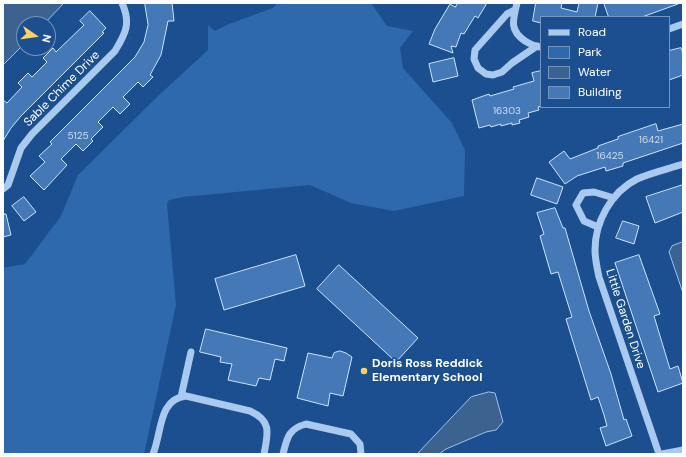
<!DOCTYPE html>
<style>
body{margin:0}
#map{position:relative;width:686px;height:457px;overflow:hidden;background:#1b4f8f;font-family:"DM Sans",sans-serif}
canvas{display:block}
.frame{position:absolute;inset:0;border:4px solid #fff;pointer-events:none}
.legend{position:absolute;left:540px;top:16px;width:130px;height:92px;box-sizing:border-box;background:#1b4f8f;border:1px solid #7695bc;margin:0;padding:5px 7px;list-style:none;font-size:12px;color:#fff}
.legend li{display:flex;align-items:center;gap:8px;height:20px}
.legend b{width:20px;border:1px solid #7695bc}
.north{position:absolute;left:16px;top:16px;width:40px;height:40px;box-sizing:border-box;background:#1b4f8f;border:1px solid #7695bc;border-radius:50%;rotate:103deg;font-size:11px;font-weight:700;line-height:16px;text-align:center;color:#fff}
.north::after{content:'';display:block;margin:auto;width:14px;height:18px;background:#ffd166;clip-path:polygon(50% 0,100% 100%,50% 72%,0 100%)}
</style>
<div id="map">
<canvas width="686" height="457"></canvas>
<div class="frame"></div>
<ul class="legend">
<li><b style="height:5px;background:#a9c9ee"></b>Road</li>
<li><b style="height:11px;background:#2e69ad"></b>Park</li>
<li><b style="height:11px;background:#3c6290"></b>Water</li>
<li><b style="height:11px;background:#4478b7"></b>Building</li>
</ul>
<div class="north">N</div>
</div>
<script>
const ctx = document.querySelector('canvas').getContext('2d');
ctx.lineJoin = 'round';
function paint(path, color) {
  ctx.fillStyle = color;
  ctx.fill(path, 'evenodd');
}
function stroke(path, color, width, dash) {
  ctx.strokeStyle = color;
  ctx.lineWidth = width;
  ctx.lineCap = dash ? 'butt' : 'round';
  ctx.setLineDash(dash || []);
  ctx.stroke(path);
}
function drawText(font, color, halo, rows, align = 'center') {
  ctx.font = font + ' "DM Sans",sans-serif';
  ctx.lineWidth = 3.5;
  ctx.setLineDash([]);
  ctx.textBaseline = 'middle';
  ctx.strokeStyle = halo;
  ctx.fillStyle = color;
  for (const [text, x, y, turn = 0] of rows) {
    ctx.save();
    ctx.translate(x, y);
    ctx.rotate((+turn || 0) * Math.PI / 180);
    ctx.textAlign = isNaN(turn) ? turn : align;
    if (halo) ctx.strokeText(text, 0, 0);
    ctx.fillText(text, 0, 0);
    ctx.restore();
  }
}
paint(new Path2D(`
 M278,3h93l16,23 26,5 -13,17 3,20 49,55 13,27 -1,46 -70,15 -43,-8 -41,-18 -127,12 -14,3 -2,4 9,101 -32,149h-141v-186l22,-4 36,-48 17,-41 80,-79 50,-46v-25l7,6 14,-7 44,-16z`), '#2e69ad');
const water = new Path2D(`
 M3,3h61l-20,21h-20v20l-21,21z
 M683,242v51l-14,-41 3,-6z
 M489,392l6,1 8,29 -7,8 -10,2 -40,17 -7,5h-22l54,-57z`);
paint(water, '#3c6290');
stroke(water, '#9cc4f0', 1);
const building = new Path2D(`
 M145,3h27l2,18h-6l-7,34 -11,20 3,2 -10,10 -5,-5 -15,15 7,7 -10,10 -7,-7 -15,15 5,5 -12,12 2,2 -10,10 -7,-7 -15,15 6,6 -23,25 -14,-14 15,-14 -6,-6 13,-12 -2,-2 85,-85 9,-15 4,-17z
 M458,3h29l-9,15 -3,-2 -11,18 -3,-1 -5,14 -5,-1 2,7 -24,-9 6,-15 15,-25 5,3z
 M536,3h26l-1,5 16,4 2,-9h19l-3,14h-54v6l-8,-2z
 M604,3h73l1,1 -36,13h-33z
 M90,11l16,17 -4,4 2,1 -83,83 -10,12 -8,13v-41l4,3 15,-16 -4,-4 10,-10 4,4 15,-15 -4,-4 10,-10 3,4 28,-27 -4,-4z
 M681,48l2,5v22l-14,5v-29z
 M454,58l4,18 -25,6 -4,-18z
 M541,71v35l-3,1 1,3 -11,3 1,4 -10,3 1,3 -8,2v-2l-11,3v-2l-10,3 -1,-2 -11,3 -7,-28 17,-6 1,2 24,-7 -1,-2 21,-6 -2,-8z
 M656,124l2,7 25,-7v19l-60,20v3l-17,5 -1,-4 -28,9 -12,8 -16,-22 15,-11 6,8 28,-11v-2l20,-7v-2z
 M537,178l26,9 -6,17 -26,-9z
 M683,185v27l-28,11 -9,-26z
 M24,197l12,15 -12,9 -12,-15z
 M555,208l8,20h2l24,83 22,63 13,46 2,-1 6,17 -26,10 -6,-18 7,-2 -3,-11 -6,-18 -7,3 -25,-81 6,-2 -14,-45 -7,2 -11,-38 4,-2 -7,-21z
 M3,214h3l5,21 -8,2z
 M623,221l16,5 -5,18 -18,-6z
 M296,255l9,31 -81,24 -9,-31z
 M639,255l21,59 -6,2 16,53 8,-3 5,17 -25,9 -43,-129z
 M339,265l79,73 -22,24 -79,-73z
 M206,329l81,19 -3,13 -9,-2 -5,21 -11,-2 -3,8 -28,-6 4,-16 -12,-2 1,-5 -21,-5z
 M340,351l6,2 6,4 -9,39 -13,-3 -2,13 -31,-8 11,-45 24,5 2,-5z`);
paint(building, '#4478b7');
stroke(building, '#cfe3fa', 1);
stroke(new Path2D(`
 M517,3c-4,17 -8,27 8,38 5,3 9,5 15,6
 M515,10l-8,4 -32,36 -1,9 4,9 8,6 7,1 9,-3 10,-9 25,-17
 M669,29l14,-5
 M3,189l5,-4 13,-37 11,-14 83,-83c11,-18 16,-28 7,-48
 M598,227l-14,-6 -8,-16 7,-12 11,-1 20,6
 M181,397l10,-45
 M153,454c9,-21 5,-55 33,-58l64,15c22,10 18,22 14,43
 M283,454c4,-16 5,-25 23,-30l45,10 9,10 1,10
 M659,454l-60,-177c-2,-9 -4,-18 -4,-27 0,-28 16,-58 42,-71 13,-6 31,-10 46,-15
 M662,454l21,-4`), '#a9c9ee', 7);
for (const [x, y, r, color] of [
 [364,371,4,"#ffd166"]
]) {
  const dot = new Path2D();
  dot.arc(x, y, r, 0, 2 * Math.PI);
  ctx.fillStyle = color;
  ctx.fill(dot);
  stroke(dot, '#1b4f8f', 1.5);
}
drawText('10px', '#d0dded', null, [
 ["16303",507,111],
 ["5125",78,136],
 ["16421",651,140],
 ["16425",610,156]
]);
drawText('12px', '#fff', '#1b4f8f', [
 ["Sable Chime Drive",62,89,-45],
 ["Little Garden Drive",625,319,72]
]);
drawText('bold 12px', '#fff', '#1b4f8f', [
 ["Doris Ross Reddick",372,364],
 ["Elementary School",372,378]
], 'left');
</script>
